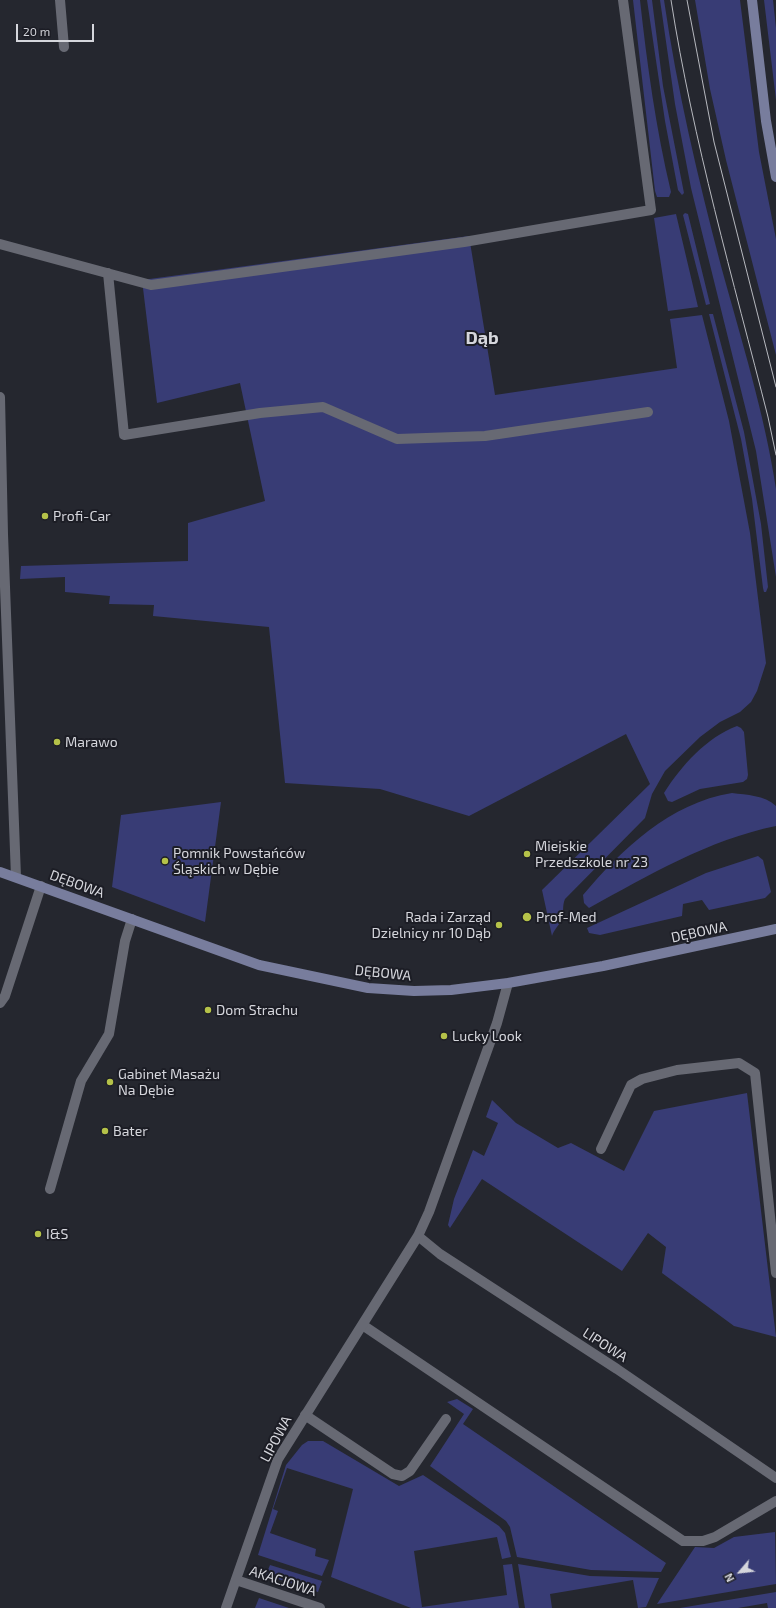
<!DOCTYPE html>
<meta charset="utf-8">
<style>
body{margin:0}
#map{position:relative;width:776px;height:1608px;overflow:hidden;background:#25272f;font-family:"Exo 2",sans-serif}
canvas{display:block}
.north{position:absolute;left:720px;top:1552px;width:40px;height:40px;-webkit-text-stroke:3px #1c1d25;paint-order:stroke;rotate:242deg;font-size:11px;font-weight:700;line-height:16px;text-align:center;color:#d5d6dc}
.north::after{content:'';display:block;margin:auto;width:14px;height:18px;background:#d5d6dc;clip-path:polygon(50% 0,100% 100%,50% 72%,0 100%)}
.scale{position:absolute;left:16px;top:24px;width:78px;height:18px;box-sizing:border-box;border:2px solid #d5d6dc;border-top:0;padding-left:5px;font-size:12px;line-height:14px;white-space:nowrap;color:#d5d6dc;-webkit-text-stroke:3px #1c1d25;paint-order:stroke}
</style>
<div id="map">
<canvas width="776" height="1608"></canvas>
<div class="north">N</div>
<div class="scale">20 m</div>
</div>
<script>
const ctx = document.querySelector('canvas').getContext('2d');
ctx.lineJoin = 'round';
function paint(path, color) {
  ctx.fillStyle = color;
  ctx.fill(path, 'evenodd');
}
function stroke(path, color, width, dash) {
  ctx.strokeStyle = color;
  ctx.lineWidth = width;
  ctx.lineCap = dash ? 'butt' : 'round';
  ctx.setLineDash(dash || []);
  ctx.stroke(path);
}
function drawText(font, color, halo, rows, align = 'center') {
  ctx.font = font + ' "Exo 2",sans-serif';
  ctx.lineWidth = 4;
  ctx.setLineDash([]);
  ctx.textBaseline = 'middle';
  ctx.strokeStyle = halo;
  ctx.fillStyle = color;
  for (const [text, x, y, turn = 0] of rows) {
    ctx.save();
    ctx.translate(x, y);
    ctx.rotate((+turn || 0) * Math.PI / 180);
    ctx.textAlign = isNaN(turn) ? turn : align;
    if (halo) ctx.strokeText(text, 0, 0);
    ctx.fillText(text, 0, 0);
    ctx.restore();
  }
}
paint(new Path2D(`
 M633,0h7c7,64 16,129 31,192l-2,5h-12l-2,-6z
 M647,0h5l11,86 21,107 -2,2 -4,-5 -13,-69z
 M660,0h4c13,90 34,178 57,266 20,73 44,149 55,223 0,26 0,62 0,88l-20,-126 -65,-263 -16,-84z
 M695,0h45l19,152 17,87v116l-50,-195 -16,-71z
 M764,0h9l3,28v72z
 M685,213l3,1 22,90 -4,1 -23,-90z
 M676,214l22,93 -30,4 -14,-93z
 M469,236l26,159 182,-27 -7,-49 32,-4 27,106 21,112 16,130 -9,28 -6,11 -11,10 -20,10 -20,15 -35,34 -13,23 -7,24 -80,81c-3,7 -1,13 -3,20 -3,7 -8,10 -10,17l-10,-46 108,-106 -24,-50 -157,82 -89,-27 -95,-6 -16,-156 -116,-11 1,-11 -45,-1 1,-8 -45,-4v-15l-45,2 1,-13 167,-5v-38l77,-22 -25,-118 -83,20 -15,-123z
 M709,314h4l31,118 17,92 7,63 -2,5h-2l-1,-4 -11,-89 -11,-60z
 M737,726l4,2 3,4 4,43 -1,4 -4,3 -43,7 -28,13 -4,-1 -4,-8c17,-27 43,-56 73,-67z
 M732,793c15,2 32,2 44,13v20c-68,14 -127,49 -187,82l-5,-5 -1,-8c39,-46 87,-92 149,-102z
 M221,802l-16,120 -93,-35 9,-72z
 M758,856l5,4 8,32 -6,6 -56,12 -7,-10 -19,4 -1,12 -82,19 -11,-2 -2,-5 119,-55z
 M747,1093l29,244 -42,-11 -72,-53 4,-26 -18,-14 -26,38 -140,-92 -32,49 -2,-3 6,-26 19,-49 11,6 14,-33 -12,-6 6,-17 24,23 42,25 13,-5 53,28 30,-60z
 M457,1399l16,10 -10,15 203,139 -5,9 -70,-2 -74,-13 -7,-30 -4,-6 -76,-55 34,-52 -17,-12z
 M308,1441h15l76,45 24,-11 76,51 6,7 6,24 -9,2 -5,-22 -83,14 8,56 85,-12 -4,-30 9,-1 7,44h-108l-80,-31 22,-88 -66,-21 -14,41 5,2 -8,22 46,16 -1,7 14,4 -7,16 -64,-21 28,-90 16,-20z
 M775,1532l1,52 -119,20 38,-57 19,1 20,-11z
 M518,1564l72,12 69,2 -13,29 -8,1 -5,-28 -83,14 2,14h-27z
 M270,1565l52,16 -4,11 -52,-17z
 M776,1592v16h-8l-1,-5 -29,5h-58z
 M259,1598l30,10h-34z`), '#383c75');
stroke(new Path2D(`
 M60,0l4,47
 M0,244l151,41 313,-43 187,-32 -28,-210
 M108,273l16,162 136,-22 63,-6 74,32 88,-3 163,-24
 M0,1003l5,-7 36,-110
 M50,1189l31,-108 28,-47 16,-93 7,-22
 M364,1326l319,215h20l12,-4 61,-36
 M305,1415l88,59 9,2 8,-5 36,-52`), '#676973', 10);
stroke(new Path2D(`
 M0,397l3,137 13,343
 M601,1149l30,-64 11,-6 35,-9 62,-7 16,10 21,200
 M418,1236l22,18 177,115 159,109
 M236,1580l84,28
 M226,1608l52,-149 140,-223 11,-24 68,-189 11,-40`), '#676973', 10);
stroke(new Path2D(`
 M752,0l14,121 10,56
 M0,872l259,93 109,23 46,3 37,-1 57,-7 95,-17 173,-37`), '#787d9d', 10);
stroke(new Path2D(`
 M671,0c22,141 62,279 97,417l8,38
 M687,0l27,142 62,245`), '#b7b9bf', 1);
for (const [x, y, r, color] of [
 [45,516,4,"#b5c249"],
 [57,742,4,"#b5c249"],
 [527,854,4,"#b5c249"],
 [165,861,4,"#b5c249"],
 [527,917,5,"#b5c249"],
 [499,925,4,"#b5c249"],
 [208,1010,4,"#b5c249"],
 [444,1036,4,"#b5c249"],
 [110,1082,4,"#b5c249"],
 [105,1131,4,"#b5c249"],
 [38,1234,4,"#b5c249"]
]) {
  const dot = new Path2D();
  dot.arc(x, y, r, 0, 2 * Math.PI);
  ctx.fillStyle = color;
  ctx.fill(dot);
  stroke(dot, '#1c1d25', 1.5);
}
drawText('14px', '#d5d6dc', '#1c1d25', [
 ["Profi-Car",53,516],
 ["Marawo",65,742],
 ["Miejskie",535,846],
 ["Przedszkole nr 23",535,862],
 ["Pomnik Powstańców",173,853],
 ["Śląskich w Dębie",173,869],
 ["Rada i Zarząd",491,917,"right"],
 ["Dzielnicy nr 10 Dąb",491,933,"right"],
 ["Prof-Med",536,917],
 ["Dom Strachu",216,1010],
 ["Lucky Look",452,1036],
 ["Gabinet Masażu",118,1074],
 ["Na Dębie",118,1090],
 ["Bater",113,1131],
 ["I&S",46,1234]
], 'left');
drawText('14px', '#d5d6dc', '#1c1d25', [
 ["DĘBOWA",77,884,20],
 ["DĘBOWA",699,932,-12],
 ["DĘBOWA",383,973,6],
 ["LIPOWA",605,1345,33],
 ["LIPOWA",276,1439,-62],
 ["AKACJOWA",283,1581,18]
]);
drawText('bold 18px', '#d5d6dc', '#1c1d25', [
 ["Dąb",482,338]
]);
</script>
